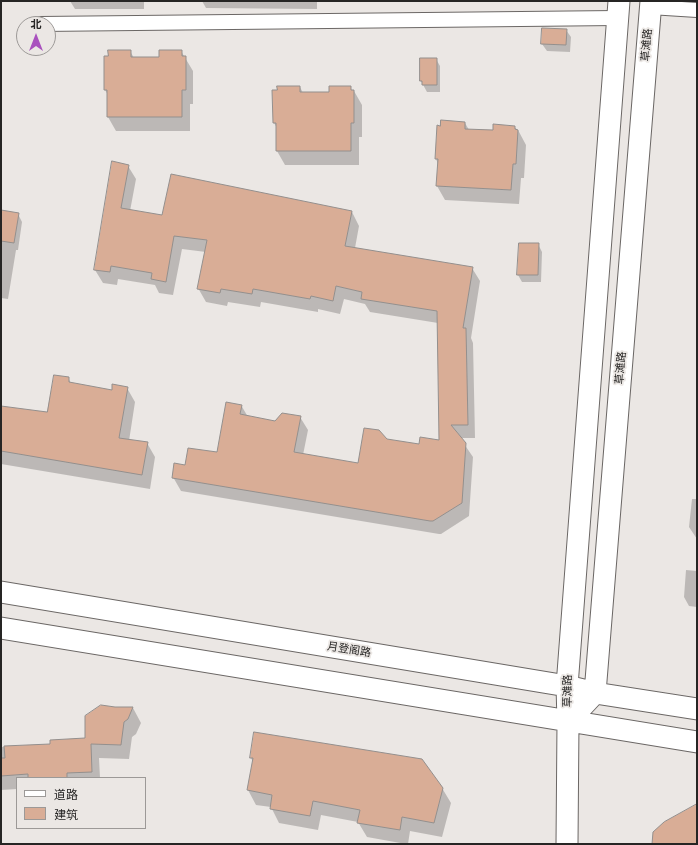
<!DOCTYPE html>
<meta charset="utf-8">
<style>
body{margin:0}
#map{position:relative;width:698px;height:845px;overflow:hidden;background:#ebe7e4;font-family:"Fira Sans Condensed","Noto Sans SC",sans-serif}
canvas{display:block}
.frame{position:absolute;inset:0;border:2px solid #262524;pointer-events:none}
.legend{position:absolute;left:16px;top:777px;width:130px;height:52px;box-sizing:border-box;background:#ebe7e4;border:1px solid #9c9997;margin:0;padding:5px 7px;list-style:none;font-size:12px;color:#262524}
.legend li{display:flex;align-items:center;gap:8px;height:20px}
.legend b{width:20px;border:1px solid #9c9997}
.north{position:absolute;left:16px;top:16px;width:40px;height:40px;box-sizing:border-box;background:#ebe7e4;border:1px solid #9c9997;border-radius:50%;rotate:0deg;font-size:11px;font-weight:700;line-height:16px;text-align:center;color:#262524}
.north::after{content:'';display:block;margin:auto;width:14px;height:18px;background:#a951be;clip-path:polygon(50% 0,100% 100%,50% 72%,0 100%)}
</style>
<div id="map">
<canvas width="698" height="845"></canvas>
<div class="frame"></div>
<ul class="legend">
<li><b style="height:5px;background:#fff"></b>道路</li>
<li><b style="height:11px;background:#d9ad96"></b>建筑</li>
</ul>
<div class="north">北</div>
</div>
<script>
const ctx = document.querySelector('canvas').getContext('2d');
ctx.lineJoin = 'round';
function paint(path, color) {
  ctx.fillStyle = color;
  ctx.fill(path, 'evenodd');
}
function stroke(path, color, width, dash) {
  ctx.strokeStyle = color;
  ctx.lineWidth = width;
  ctx.lineCap = dash ? 'butt' : 'round';
  ctx.setLineDash(dash || []);
  ctx.stroke(path);
}
function drawText(font, color, halo, rows, align = 'center') {
  ctx.font = font + ' "Fira Sans Condensed","Noto Sans SC",sans-serif';
  ctx.lineWidth = 3.5;
  ctx.setLineDash([]);
  ctx.textBaseline = 'middle';
  ctx.strokeStyle = halo;
  ctx.fillStyle = color;
  for (const [text, x, y, turn = 0] of rows) {
    ctx.save();
    ctx.translate(x, y);
    ctx.rotate((+turn || 0) * Math.PI / 180);
    ctx.textAlign = isNaN(turn) ? turn : align;
    if (halo) ctx.strokeText(text, 0, 0);
    ctx.fillText(text, 0, 0);
    ctx.restore();
  }
}
paint(new Path2D(`
 M70,1h74v8h-69z
 M202,1h115v8l-111,-1z
 M566,30l5,7 -1,15 -23,-1 -5,-7z
 M130,51l4,7h26l21,-7 12,20v33h-3v27h-74l-8,-14v-22l-3,-5z
 M436,59l4,7v26h-13l-6,-11z
 M300,87l3,6h27l20,-6 2,4h2l8,14v32h-3v28h-74l-8,-14v-23l-3,-5 -1,-32z
 M465,123l4,7 25,2 20,-5 4,3 8,15 -2,33h-3l-2,26 -74,-4 -8,-14 1,-22 -2,-5 2,-33z
 M128,166l8,13 -6,32 33,5 189,-4 7,14 -4,22 117,20 8,13 -9,57 2,5 2,95h-15l13,19 -4,59 -28,18h-2l-258,-43 -8,-14 13,-11 31,-13 24,-48 7,12 28,5 24,-5 8,13 -5,25 56,9 27,-24 34,5 20,-4 -2,-118 -68,-11 -5,-8 -21,-5 -4,15 -22,-5v3l-57,-10 -1,5 -32,-5 -1,4 -21,-4 -8,-14 8,-36 -24,-3 -9,46 -14,-2 -4,-8 -37,-6 -1,6 -14,-2 -8,-13z
 M18,214l4,8 -4,28h-2l-8,49 -7,-1v-83z
 M538,244l4,8 -1,30h-19l-4,-7z
 M68,378l3,5 42,8 14,-3 8,14 -6,39 18,2 8,14 -5,32 -149,-25v-57l47,7z
 M692,499h5v40l-8,-12z
 M686,570l11,1v36l-8,-1 -5,-9z
 M115,708h18l8,15 -5,11 -4,3 -3,22 -30,-1 1,20h-83v11l-16,1v-43l50,-2 35,-6z
 M255,733l187,55 9,15 -9,34 -32,-6 -2,13h-2l-39,-7 -9,-15 -37,-7 -3,15 -39,-7 -8,-16 -15,-2 -8,-15 5,-28 -2,-4z`), '#0003');
const building = new Path2D(`
 M542,28l25,1 -1,16 -25,-1z
 M108,50h23v7h28v-7h23v6h4v34h-4v27h-75v-27h-3v-34h4z
 M420,58h17v27h-15v-4h-2z
 M277,86h23v6h29v-6h22v4h3v33h-3v28h-75v-28h-3l-1,-33h5z
 M441,120l24,2v7l28,1v-6l22,2v3l3,1 -2,34h-3l-2,26 -75,-4 2,-27h-3l2,-34 3,1z
 M112,161l17,4 -8,43 41,7 9,-41 181,37 -7,35 128,21 -10,61h3l2,97h-17l15,18 -4,60 -29,18h-3l-258,-43 2,-15 11,2 3,-17 29,4 9,-50 16,3 -2,9 35,7 7,-8 19,3 -7,36 64,11 6,-35 15,2 8,9 32,5 1,-7 19,3 -2,-129 -76,-12 1,-7 -26,-6 -3,15 -22,-5 -1,3 -57,-10 -1,5 -31,-5 -1,4 -23,-4 10,-49 -33,-4 -8,46 -15,-3 1,-6 -41,-7 -1,6 -16,-2z
 M1,210l18,3 -5,30 -13,-2z
 M519,243h20l-1,32h-21z
 M54,375l15,2v5l43,8v-6l16,3 -9,51 29,4 -6,33 -141,-24v-45l46,6z
 M101,705l14,2h18l-5,12 -4,3 -3,23 -30,-1 1,28 -25,1v5h-39v-4l-27,2v-18h4l-1,-12 46,-2v-4l35,-2v-22z
 M254,732l168,27 21,29 -9,35 -32,-6 -2,13 -43,-7 3,-13 -47,-9 -3,15 -40,-7 2,-14 -25,-5 6,-32h-3z
 M697,804v40h-45l1,-12 11,-10z`);
paint(building, '#d9ad96');
stroke(building, '#938f8d', 1);
const street = new Path2D(`
 M650,7l47,3
 M40,24l577,-6`);
const secondary = new Path2D(`
 M1,592l566,94 28,7 102,16
 M1,628l696,114
 M568,722l27,-29 56,-692
 M567,844l1,-122 -1,-36 52,-685`);
stroke(street, '#6b6765', 16);
stroke(secondary, '#6b6765', 23);
stroke(street, '#fff', 14);
stroke(secondary, '#fff', 21);
drawText('11px', '#262524', '#ebe7e4', [
 ["草滩路",647,45,-85],
 ["草滩路",621,368,-85],
 ["月登阁路",349,650,9],
 ["草滩路",568,691,-90]
]);
</script>
